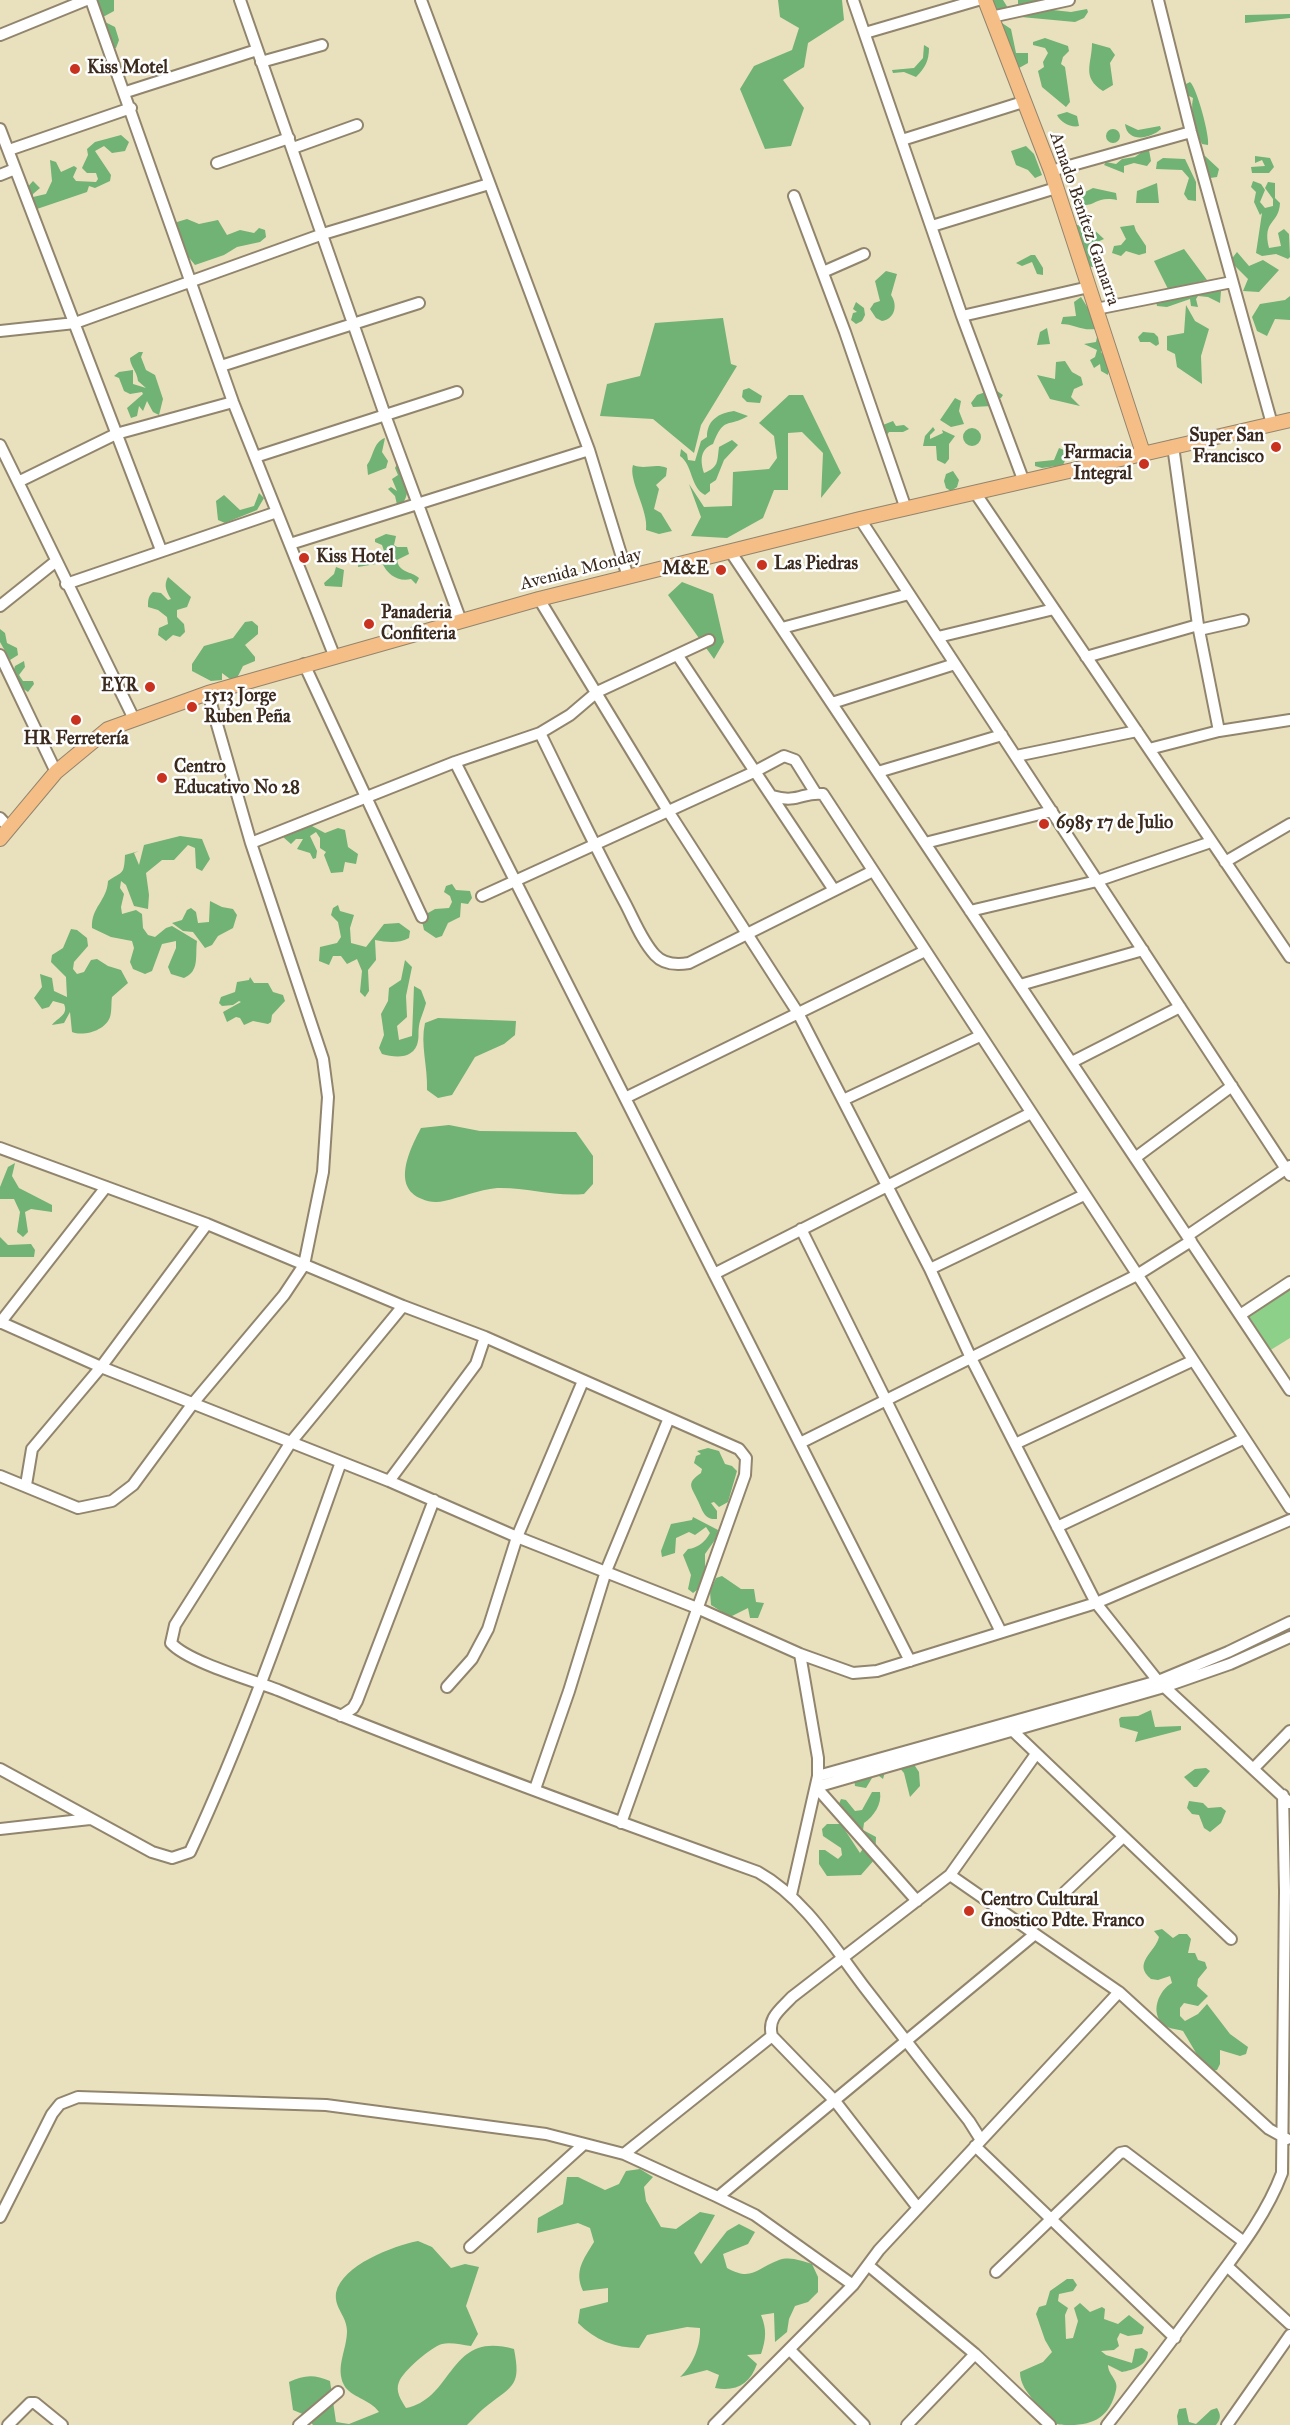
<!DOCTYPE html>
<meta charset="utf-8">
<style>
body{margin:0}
canvas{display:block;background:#e9e0bd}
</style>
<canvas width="1290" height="2425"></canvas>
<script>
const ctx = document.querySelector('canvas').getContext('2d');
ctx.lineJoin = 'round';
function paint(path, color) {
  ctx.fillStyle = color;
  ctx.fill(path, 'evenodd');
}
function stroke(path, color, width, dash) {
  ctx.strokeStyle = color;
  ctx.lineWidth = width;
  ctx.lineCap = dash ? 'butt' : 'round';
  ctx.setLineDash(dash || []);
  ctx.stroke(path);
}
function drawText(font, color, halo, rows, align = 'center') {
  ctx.font = font + ' "IM FELL Great Primer",serif';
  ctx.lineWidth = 5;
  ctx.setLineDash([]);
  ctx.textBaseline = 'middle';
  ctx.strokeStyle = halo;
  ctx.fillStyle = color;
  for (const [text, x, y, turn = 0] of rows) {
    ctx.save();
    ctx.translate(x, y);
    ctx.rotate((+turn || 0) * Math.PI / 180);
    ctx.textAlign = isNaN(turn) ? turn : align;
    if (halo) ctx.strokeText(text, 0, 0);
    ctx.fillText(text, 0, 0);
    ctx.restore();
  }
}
paint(new Path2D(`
 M1290,1286v52l-21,13 -23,-35z`), '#8cd089');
paint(new Path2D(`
 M95,0h19v11l-11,6z
 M778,0h64l2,20 -36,23 -4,24 -21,13 21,28 -13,38 -26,3 -25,-60 14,-23 38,-16 7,-22 -19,-11z
 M993,0h10l5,8 10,-2v-6h28l-42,11h-9z
 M1044,9l27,3 16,-3 1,3 -4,6 -9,4 -54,-5 1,-4z
 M1290,14v4l-45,5v-8z
 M105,22l10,5 4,13 -3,8h-3z
 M1002,23l9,6 5,24h12v10l-9,5c-5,-7 -5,-12 -8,-19 -5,-10 -11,-13 -9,-26z
 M1045,38l23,8 1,5 -6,6 -2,7 4,3 5,35 -4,5 -24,-20 -4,-16 6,-4 -1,-5 5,-9 -3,-5 -12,-3v-3z
 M1092,43l18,5 5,7 -5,8 3,22 -10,6c-22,-14 -11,-27 -11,-48z
 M924,45l5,3c0,13 -4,20 -13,29l-12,-5 -11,1 -1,-3 22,-2 9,-10z
 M1190,82c7,6 20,55 18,63l-6,-1c-7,-13 -12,-32 -9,-46l-6,-3 -3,-10z
 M1067,112l10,4 2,10c-8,2 -19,-4 -22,-11z
 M1125,124l13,6 22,-4 1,3c-11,10 -34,14 -36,-5z
 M1106 136a7 7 0 1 1 14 0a7 7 0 1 1-14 0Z
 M121,135l8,7 -4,9 -13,2 -8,-7 -9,5 16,24 -1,6 -15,7 -6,-2 -2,6 -53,18 -11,-18 10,-11 7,7 -7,6v3l13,-3 6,-13 -2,-21 6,2 5,10 13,-6 3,2 -4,9 3,4 20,1 2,-3 -2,-6h-9l-5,-5 6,-13 -1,-6 8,-7z
 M1026,146l8,8 8,21 -7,3 -7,-8 -12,-5 -5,-14z
 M1146,149l3,1 2,11 -4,5 -13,-3 -10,3v7l-20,-8 2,-3 10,2 6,-5 13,-2z
 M1205,156l14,13 -2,8 -7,1 -6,-9 -1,-11z
 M1255,156l15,2 4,9 -5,6h-17l-1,-6 14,-1 -3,-6 -7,3z
 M1163,158l22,1 11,23v19l-8,-1 -4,-6 5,-16 -7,-8 -26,-1 1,-7z
 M1253,181l8,3 4,6 -5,12 5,6 8,-2v-7l-8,-11 3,-6 7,1v15l5,5c-1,22 -18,16 -11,45l12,-2 -3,-13 6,-4 5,5 1,23 -2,2 -12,-5 -14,2 -6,-3 6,-40 -2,2 -6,-13 2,-10 -5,-5z
 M1157,183l2,20h-23l1,-12z
 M1093,188l23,5 1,7c-22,-4 -21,7 -36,5v-11z
 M187,219l12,5 19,-4 9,15 13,-5 14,3 5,-5 6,2 1,7 -6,5 -23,5 -13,8 -29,10 -9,-11 -11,-26 2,-6z
 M1076,225h13l15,14 -9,4 2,25 -9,-2z
 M1134,225l2,6 10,15v7l-7,2 -13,-4 -5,5 -9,-3 2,-7 7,-1 5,-6 -6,-12z
 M1184,249l23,31 -39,9 -14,-28z
 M1237,252l12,14 14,-6 16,10 -20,22 -16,-1 5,-12 -18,-18z
 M1031,255h4l8,13v7l-6,-1 -5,-12 -10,4 -6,-3z
 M886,271l11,3 -6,21c7,10 4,24 -9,26l-6,-3 -6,-9 4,-6 6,-2 -5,-20z
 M1221,291l-1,12 -12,-6 -10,-1 -2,3 2,8 -7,-1 -1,-7 -23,8 -10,-1 -1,-4 50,-10z
 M1290,296v24l-15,-1 -8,17 -10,-5 -5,-14 8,-13 25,-4z
 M1081,297l15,24 -1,8c-13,2 -21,-5 -34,-5l2,-7 13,-1 -2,-14z
 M856,302l8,6 1,7 -3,6 -6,3 -5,-4 2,-7 4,-1 -4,-3z
 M1186,305l9,16 14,8 -8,27 1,28 -25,-17 -2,-13 -8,-4v-14l17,-3z
 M723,318l8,46 6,2 -36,59 -7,28 -41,-34 -53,-3 7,-32 33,-8 15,-53z
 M1047,328l3,16 -13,1 3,-13z
 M1143,332l11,1 4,4 1,7 -3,2 -6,-4h-10l-2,-5z
 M1097,337l8,2 -4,13 9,10 -2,13 -7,-4 -1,-7 -6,4 -4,-8 5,-3 2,-7 -13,-6 12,-2z
 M139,352h4l-2,5 5,13 9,5 8,24 -4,16 -6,-3 -6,-11 -4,10 -4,-5 -2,10 -6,2 -4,-10 16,-14 -1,-2 -12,2 -6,-3 -5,-13 -5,-2 5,-4 14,-2v14l13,4 -8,-7c-1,-10 -8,-15 -8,-23z
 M1065,361l7,11 9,5 2,8 -9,4 -3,8 9,9 -30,-7 -13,-24 18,4 1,-17z
 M749,388l13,8 -2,7 -13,-1 -5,-5 1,-7z
 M994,389l9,6 -2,3 -6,-1 -3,9 -19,1 -2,-4 6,-8z
 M789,395h14l38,78 -20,25 2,-45 -21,-21 -14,1v57h-14l-11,28 -36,20 -36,-2 10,-19 -12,-33 15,23 28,-1 1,-34 36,-3 8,-11 -3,-22 -15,-13z
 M955,398l6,3 -2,10 5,13 -13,3 -11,-7z
 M734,411l14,5c-21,12 -24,0 -35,28 -13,5 -13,17 -9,29 15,-6 13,-11 15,-26l13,-7 6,5 -14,15 -8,20 -6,4v7l-5,4c-15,-8 -12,-30 -25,-39l1,-7 6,5 1,6 7,1 6,-20 6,-4c0,-17 12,-24 27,-26z
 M893,421l3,5 8,-1 5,4 -6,3h-14l-4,6 -2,-13z
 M933,427l2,3 -5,5v4l13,-6 -1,-3 13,6 -6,8v15l-4,5 -8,-4 -1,-14h-13l2,-10z
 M963 437a9 9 0 1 1 18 0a9 9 0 1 1-18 0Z
 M385,438l-3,14 6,9 -2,7 -18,7 -1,-10c7,-9 6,-23 18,-27z
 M1059,448l10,4 -6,13 -21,3 -7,-2v-4l19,-2z
 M398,462c8,19 16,31 0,47l-3,-13 -7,-7 3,-2 6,4 -5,-12 6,-4 -3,-7z
 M633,465c12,5 22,-2 34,3l-1,8 -10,9 3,4 -5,20 7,4 11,18 -13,3 -13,-4c3,-19 -18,-50 -13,-65z
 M953,471l6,9 -2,7 -6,4 -5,-3 -2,-7 2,-7z
 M259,493l5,5 -7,12 -32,13 -7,-3 -2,-19 8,-6 16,15 14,-4z
 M386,534l10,2 -2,9 3,2h10l2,7 -12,6c2,13 14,11 22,18l-3,6 -5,-5c-13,3 -23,-4 -29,-16l-24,4 1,-6 25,-10 -2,-6 -7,-3v-3z
 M336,567l8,3 -2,17 -17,-1 -1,-3 10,-9z
 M168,577l23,20 -4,10 -10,3v7l7,7 1,8 -5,5 -7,-2 -7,6 -8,-6 1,-7 9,-4 -1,-7 -9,-7 -10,-3c0,-6 0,-11 5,-15l8,1 7,7 3,-1c-4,-7 -8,-13 -3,-22z
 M682,582l31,12 11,48 -10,17 -46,-64z
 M252,621l6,5v8l-13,11 10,12v4l-12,5 -6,12 -7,1 -8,-6v7l-11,1 -19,-10v-7l12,-18 29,-8 12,-16z
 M0,629l5,4 2,10 10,5 1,7 -8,5 -10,-18z
 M24,661l1,6 -6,8 4,6h10l1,3 -6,8 -9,-6 -6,-13 2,-7z
 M310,825l15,8 13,-5 7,2 3,17 10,7 -2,10 -11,-2 -2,10 -12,1 -7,-18 2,-3 -6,-4v-10l-4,-6 -6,4 7,15 -1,7 -3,1 -3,-6 -13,-4 6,-10h-7l-5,5 -8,-7z
 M180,836l22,3 8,20 -8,12 -6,-3 -1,-20 -7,-3 -14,15h-12l-16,13 3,22 -1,14 -14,-3 -8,-21 -5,-4 -1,7 4,6 -3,13 1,7 14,-4 6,4 1,14 5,7 7,2 11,-9 6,-2 25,15c-2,15 3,30 -13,37l-13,-4 -3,-7 8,-19v-7l-14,3 -10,27 -7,3 -12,-5 -3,-7 4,-14 -2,-7 -21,-4 -19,-9c-1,-21 15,-27 16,-47 15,-10 16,-6 17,-26l14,-4 -5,2 5,12 5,-20z
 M452,884l4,6 14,1 2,7 -4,6 -7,-1 -1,14 -12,6 -6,13 -6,2 -12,-8 -3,-13 14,-8 14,-1 3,-6 -2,-6 -6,-4 2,-6z
 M210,901l12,6 11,2 4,6 -4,13 -15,8 -6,9 -7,3 -12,-16 -10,-1 -11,-8 10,-3 5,-10 4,-2 5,4 2,11 11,-1z
 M338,905l2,6 14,4 -4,13 1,15 15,4 18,-23 15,-1 11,8 -1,7c-12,6 -22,4 -34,2l1,20 -8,10 1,21 -4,6 -5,-5 2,-21 -5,-12 -10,5 -6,-8h-8l-4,9 -10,-4 1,-14 17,-4 4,-6 -3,-15 -7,-7 2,-7z
 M71,929l6,1 10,8 1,8 -14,16 -1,7 4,5 7,-2 7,-12 6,-1 11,7 13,4 7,13 -16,14c-1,6 0,14 -2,20 -4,13 -26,20 -38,15l-2,-20 -6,11 -12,2c5,-7 17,-10 12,-21l-11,-3 -4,6 -7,2 -8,-11 8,-11 -2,-13 12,4 2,13 13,6 -1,-20 -15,-15 1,-7 11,-7z
 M405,960l7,7 -6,29 1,21 -10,9 2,14 13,-4 2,-50 7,4 5,13c-2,8 -6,16 -7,23 -1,5 0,10 -1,15 -3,18 -22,17 -36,13l-3,-6 5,-13 -3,-21 7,-13 1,-13 12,-8z
 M250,977l4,6h14l5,9 10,3 2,6 -13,14 -1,7 -3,2 -15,-3 -9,4 -4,-7 -4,-1 -9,5 -4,-10 18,-10 -2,-1 -6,4 -11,1 -3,-3 2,-6 14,-5 2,-10 12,-2z
 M438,1018l78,3 -1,14 -11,9 -29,13 -23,38 -14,3 -11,-8c1,-23 -7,-46 -2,-67z
 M449,1125l31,6 96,1 17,24v28l-9,10c-30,3 -58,-7 -87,-6 -19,2 -35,9 -53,13 -7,2 -16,1 -22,-2 -31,-12 -12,-50 -1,-71z
 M15,1163l-3,13 7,12 33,17v7l-21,-3 -6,3 3,20 -5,5 -6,-5 3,-20 -6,-13h-14v-12l8,-20z
 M0,1237l8,8 23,-1 4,6 -1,7h-34z
 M708,1448l11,3 6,13 7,2 5,5 -9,31 -9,5 -5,-5 -3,1 6,8v8c-13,1 -14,-8 -19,-18 -6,-14 -13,-17 3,-28l1,-4 -8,-6 2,-7 5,-2 -4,-3z
 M693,1517l25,13 -1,7 -12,17v30l-12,9 -5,-4 3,-14 -8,-20 5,-6c10,-1 17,-7 22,-16l-4,-6 -11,8 -6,-3 -13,6 -1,15 -13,4 -1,-6 10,-27 21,-4z
 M722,1576l19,13h13l2,13 8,1 -6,15h-8l-2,-10 -18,9 -19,-12 -1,-14 6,-13z
 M1151,1710l4,17 26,-1v4l-46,12 3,-10 -18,-5 -1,-8 2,-2 17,-1z
 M911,1760l8,12 1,14 -10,11 -6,-24 -7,-8 -12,7 -2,7 -8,-6 -9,15 -11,-2 -1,-7z
 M1206,1768l4,3 -13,16h-3l-10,-10 11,-8z
 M872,1792h8c2,12 -6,24 -16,31l-1,7 13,7 -1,22 -14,16 -34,1 -8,-12v-14h6l13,9 4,-4 -1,-7 -18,-12 -1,-7 5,-5h14l19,29 4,-6 -26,-41 3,-7 5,1 9,11 7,-1z
 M1189,1801l14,2 5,5 13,-1 5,4 -5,12 -11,9 -6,-4 -5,-13 -7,-1 -5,-6z
 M1162,1929l11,9 6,-4h8l4,5 -3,14h7l3,7 7,2 2,6 -9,11 -1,7 11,10 -10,10 -14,-3 -4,5v8l5,5 13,-7 9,-10 23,30 18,13 -2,7 -6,2 -20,-6v14l-3,6 -6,1 -6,-3 -22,-37c-6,-2 -14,-2 -19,-6 -15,-12 -5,-35 8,-42l-2,-7 -12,4 -7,-1c-19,-16 4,-26 8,-42l-5,-6z
 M640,2169l13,8 -9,10 2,14 15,26 15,2 24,-17 15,3 -21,38 7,11 26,-33 12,-7 16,8 -7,12 -25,10 4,14c25,14 30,0 52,-8 11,-4 23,1 33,4l6,13v15l-10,10 -13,4 -6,13 -2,13 -12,10 -1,-29 -13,2c6,15 5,24 0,39l-14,1 10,9c-7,20 -21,28 -42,24l4,-13 -12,-5 -27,7c13,-12 21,-32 20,-49l-13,-1 -40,8 -8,13c-24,0 -44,-8 -61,-25l2,-14 28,-7v-14l-25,3c-9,-20 0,-31 11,-49l-4,-14 -12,-5 -41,10 1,-15 25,-14 4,-27h11l27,13 14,-6 7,-13z
 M418,2241l14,6 19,21 14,-4 14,3 -13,39 12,28 -7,12c-9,-1 -20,-4 -29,-2 -11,3 -39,27 -43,38 -4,9 2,18 7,26 49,-10 42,-78 108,-59 7,36 0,36 -26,56 -7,5 -14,13 -21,20h-154l-8,-10 -12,-5 -4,-28c15,-7 25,-8 41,-1l6,41 13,2 30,-12c-9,-13 -29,-15 -35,-27 -9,-18 3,-35 3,-54 0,-15 -13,-23 -11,-38 6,-28 57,-47 82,-52z
 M1067,2279h6l4,6 -4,6 -14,3 -1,7 10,7 -3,7 1,24 7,-1 5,-17 -4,-13 6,-5 10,9 12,-5 3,2 -1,10 14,5 11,-9 15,12 -2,7 -14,2 -8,-3 -3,6 2,7 -5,4 -13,1 5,4 26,8 3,-14 7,-1 6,4c-1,14 -15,18 -26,20l-14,-7c0,10 11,15 8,25 -6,26 -21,35 -46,35 -6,0 -13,0 -18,-3 -7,-4 -13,-14 -18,-21 -7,-9 -14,-17 -14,-29l23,-10 9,-10 -7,-12 -9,-26 3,-7 7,-2 4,-14z
 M1186,2408l3,14 7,2 15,-14 6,-2c4,7 4,11 -1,17h-38l-1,-9 2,-7z`), '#71b275');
const minor = new Path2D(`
 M91,0l142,402 101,253
 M240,0l145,415 76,206
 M421,0l168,450 39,127
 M853,0l109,316 62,166
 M1158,0l33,132 81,292
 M991,17l78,-17
 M865,33l113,-33
 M0,35l86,-35
 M261,62l61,-17
 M126,92l131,-42
 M0,129l161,421
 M902,140l121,-38
 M293,148l64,-23
 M9,150l122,-42
 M217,163l72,-25
 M1051,171l140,-39
 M0,175l15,-6
 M794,196l51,136 61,177
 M932,226l124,-38
 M823,272l41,-18
 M1096,309l136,-27
 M962,316l127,-29
 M0,331l75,-8 248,-89 166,-50
 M221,366l198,-63
 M0,445l134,274
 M1173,446l25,179 21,106
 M255,457l202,-65
 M18,482l98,-48 117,-32
 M976,494l314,463
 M860,519l430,656
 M290,544l299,-94
 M730,551l560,839
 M66,584l211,-72
 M539,599l129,212 130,202 132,256 41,89 125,245 62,78 132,122
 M0,606l55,-44
 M782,628l127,-34
 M1199,630l44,-10
 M938,637l116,-28
 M0,655l56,117
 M678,656l156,234
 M1086,657l112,-32
 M304,664l118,253
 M832,703l123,-39
 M540,733c28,57 55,114 85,170 9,17 17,38 30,52 9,10 22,10 34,8l184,-92
 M1149,749l70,-18 71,-11
 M1016,756l121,-25
 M455,762l455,899
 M878,772l124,-37
 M772,796c27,8 31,-5 51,-2l467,714
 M0,818l9,10
 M251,843l204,-81 85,-29 30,-18 27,-23 112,-52
 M925,843l127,-32
 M1225,862l65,-38
 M482,896l272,-124 30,-16 11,4 20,32
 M970,911l127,-30 114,-39
 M1020,985l123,-35
 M1072,1062l108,-55
 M625,1098l300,-147
 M843,1100l137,-64
 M0,1148l207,76 196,82 82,31 254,112 7,9 -1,17 -124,348
 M1135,1158l97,-72
 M801,1229l200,403
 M1187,1236l103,-70
 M930,1269l154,-74
 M714,1274l317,-161
 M403,1306l-112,136 -116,183 -4,18c17,19 81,37 107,47 158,65 319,124 480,182 45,25 76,75 107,116 35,45 69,89 104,133l12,19
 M1240,1315l50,-33
 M0,1322l101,45 288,114 128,56 180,71 103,46 53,19 24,-2 219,-68 194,-83
 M0,1323l106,-136
 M800,1443l337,-168 54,-34
 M1015,1444l177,-83
 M0,1476l78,32 34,-7 21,-16 61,-83 90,-107 20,-30 19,-93 5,-75 -5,-38 -72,-216 -43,-150
 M389,1481l87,-117 9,-27
 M26,1485l6,-36 69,-82 106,-143
 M1057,1527l186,-88
 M447,1687l25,-28 16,-30 29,-92 66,-156
 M341,1716l12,-8 4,-7 77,-201
 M1013,1731l218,208
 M1254,1768l36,-37
 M0,1769l152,83 20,6 18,-6c59,-127 104,-258 151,-390
 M818,1776l340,-95 70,-29 62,-30
 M535,1789l34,-98 37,-120 63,-153
 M0,1829l90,-10
 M1065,1892l58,-55
 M791,1895l27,-119v-18l-18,-104
 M917,1901l-101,-114 348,-100 66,-23 60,-27
 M1035,1934l84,58 150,137 18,10
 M975,2146l200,192
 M624,2154l148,-118
 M718,2197l317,-263 -85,-59
 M918,2208l-83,-107 -63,-65c-5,-18 8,-26 20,-39l158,-122 86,-121
 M0,2217l52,-103 8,-10 18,-7 248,8 220,29 78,20 94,43 37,18 98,70
 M470,2247l114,-103
 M869,2266l106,88 -68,71
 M1227,2266l63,58
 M996,2272l124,-119 5,-1 119,90
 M790,2350l74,75
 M975,2354l75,71
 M8,2425l22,-22h5l27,22
 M299,2425l39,-33
 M714,2425l139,-140 26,-35 240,-258
 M1107,2425c37,-47 73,-95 108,-143 26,-35 52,-69 67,-109l3,-282 -2,-96
 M1227,2425l63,-90`);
const major = new Path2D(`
 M985,0l66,171 92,282
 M0,839l56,-67 52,-43 100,-36 331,-94 321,-80 430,-99`);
stroke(minor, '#92856e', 14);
stroke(major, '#92856e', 16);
stroke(minor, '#fff', 10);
stroke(major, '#f5be86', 14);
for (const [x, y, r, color] of [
 [75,69,6,"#c8321e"],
 [1276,447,6,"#c8321e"],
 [1144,464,6,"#c8321e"],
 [304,558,6,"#c8321e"],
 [762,565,6,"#c8321e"],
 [721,570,6,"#c8321e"],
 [369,624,6,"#c8321e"],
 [150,687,6,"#c8321e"],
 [192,707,6,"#c8321e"],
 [76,720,6,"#c8321e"],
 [162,778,6,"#c8321e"],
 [1044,824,6,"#c8321e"],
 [969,1911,6,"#c8321e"]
]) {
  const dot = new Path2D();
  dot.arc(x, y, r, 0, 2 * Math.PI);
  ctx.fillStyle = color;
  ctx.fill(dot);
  stroke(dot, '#fff', 2);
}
drawText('bold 18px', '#3b2a1e', '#fff', [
 ["Kiss Motel",87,69],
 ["Super San",1264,437,"right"],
 ["Francisco",1264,458,"right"],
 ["Farmacia",1132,454,"right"],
 ["Integral",1132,475,"right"],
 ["Kiss Hotel",316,558],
 ["Las Piedras",774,565],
 ["M&E",709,570,"right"],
 ["Panaderia",381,614],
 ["Confiteria",381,635],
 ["EYR",138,687,"right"],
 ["1513 Jorge",204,697],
 ["Ruben Peña",204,718],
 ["HR Ferretería",76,740,"center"],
 ["Centro",174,768],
 ["Educativo No 28",174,789],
 ["6985 17 de Julio",1056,824],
 ["Centro Cultural",981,1901],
 ["Gnostico Pdte. Franco",981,1922]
], 'left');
drawText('18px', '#3b2a1e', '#fff', [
 ["Amado Benítez Gamarra",1084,219,71],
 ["Avenida Monday",581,570,-14]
]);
</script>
